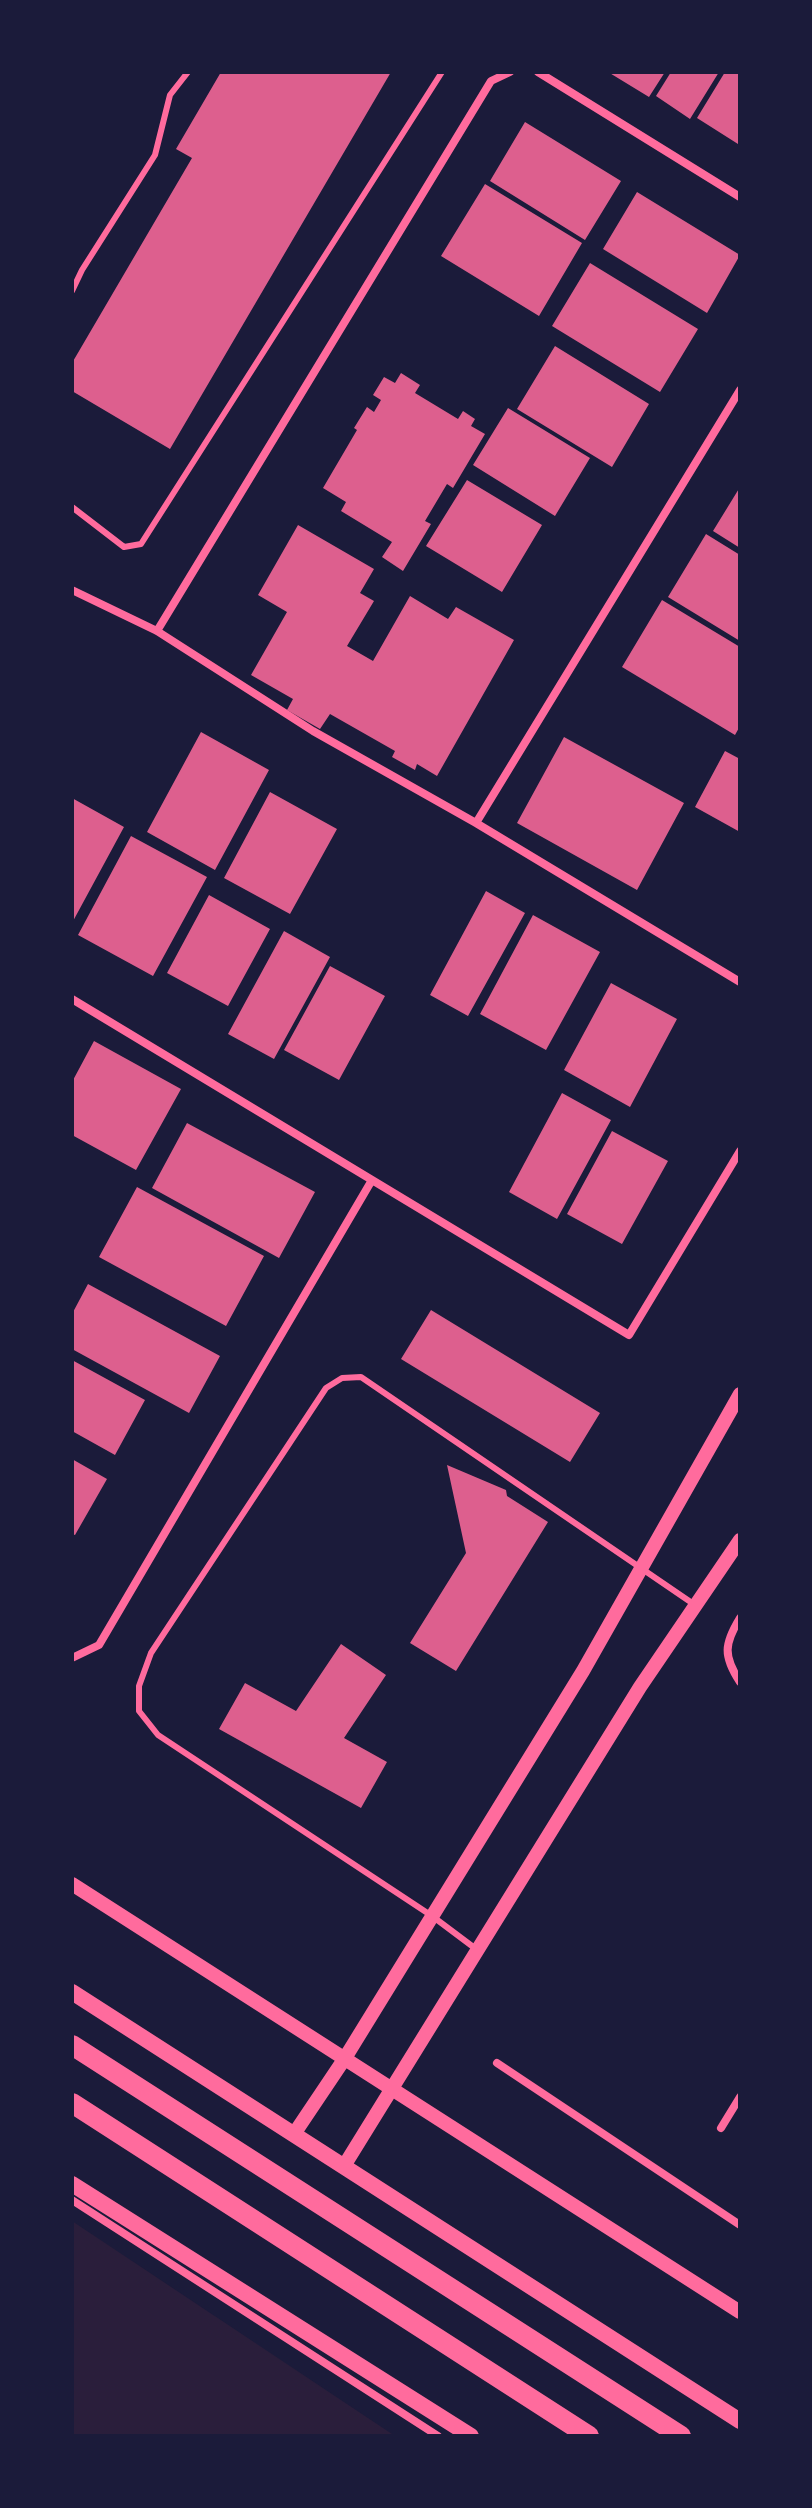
<!DOCTYPE html>
<style>
body{margin:0}
#map{position:relative;width:812px;height:2508px;overflow:hidden;background:#1b1b3a;font-family:"IBM Plex Serif",serif}
canvas{display:block}
.frame{position:absolute;inset:0;border:74px solid #1b1b3a;pointer-events:none}
</style>
<div id="map">
<canvas width="812" height="2508"></canvas>
<div class="frame"></div>
</div>
<script>
const ctx = document.querySelector('canvas').getContext('2d');
ctx.lineJoin = 'round';
function paint(path, color) {
  ctx.fillStyle = color;
  ctx.fill(path, 'evenodd');
}
function stroke(path, color, width, dash) {
  ctx.strokeStyle = color;
  ctx.lineWidth = width;
  ctx.lineCap = dash ? 'butt' : 'round';
  ctx.setLineDash(dash || []);
  ctx.stroke(path);
}
paint(new Path2D(`
 M72,2221l323,215h-323z`), '#2a1e3b');
paint(new Path2D(`
 M221,72h170l-221,377 -98,-58v-28l120,-205 -16,-9z
 M608,72h57l-16,25z
 M671,72h48l-29,47 -34,-23z
 M725,72h15v68l-2,4 -41,-26z
 M525,122l96,59 -36,59 -95,-59z
 M485,184l97,59 -43,73 -98,-60z
 M637,192l103,63 -33,58 -104,-64z
 M590,263l108,66 -38,63 -108,-66z
 M555,346l94,58 -37,63 -95,-58z
 M401,373l19,12 -5,8 43,26 5,-8 12,8 -4,7 14,8 -32,54 -6,-4 -22,37 6,3 -28,47 -21,-14 10,-15 -51,-31 5,-9 -23,-14 34,-58 -3,-2 13,-21 7,5 7,-12 -8,-5 11,-18 11,6z
 M508,408l82,50 -35,58 -82,-51z
 M467,480l75,45 -40,67 -76,-46z
 M740,487v61l-27,-17z
 M298,525l76,44 -14,24 14,8 -27,45 26,15 37,-65 38,23 8,-12 58,33 -77,136 -20,-12 -2,6 -23,-13 3,-6 -65,-37 -10,15 -33,-19 6,-11 -42,-24 36,-63 -29,-17z
 M706,534l34,21v86l-72,-44z
 M662,600l78,47v79l-5,9 -113,-68z
 M201,732l68,38 -54,100 -68,-38z
 M564,737l120,66 -47,87 -120,-67z
 M725,751l15,8v73l-45,-25z
 M270,792l67,37 -47,85 -66,-36z
 M72,798l52,29 -52,96z
 M131,836l76,41 -54,99 -75,-41z
 M486,891l39,22 -57,103 -38,-21z
 M209,895l61,34 -42,77 -61,-33z
 M533,915l67,37 -54,98 -66,-36z
 M284,931l46,26 -56,102 -46,-25z
 M330,966l55,30 -46,84 -55,-30z
 M611,983l66,36 -47,88 -66,-37z
 M94,1041l87,48 -45,81 -64,-35v-53z
 M562,1093l49,27 -54,99 -48,-27z
 M187,1123l128,69 -36,66 -127,-70z
 M612,1131l56,30 -46,83 -55,-30z
 M137,1187l127,69 -38,70 -127,-69z
 M88,1284l132,72 -31,57 -117,-64v-35z
 M431,1310l169,103 -30,49 -169,-103z
 M72,1360l73,40 -30,55 -43,-24z
 M72,1459l35,20 -32,56 -3,-1z
 M447,1465l59,25 1,6 41,26 -92,149 -46,-28 56,-90z
 M341,1644l45,31 -42,63 43,24 -26,46 -142,-79 26,-46 51,28z`), '#dd5f8e');
stroke(new Path2D(`
 M72,291l10,-21 73,-115 15,-60 18,-23
 M72,507l52,40 17,-3 301,-472
 M476,1949l-44,-33 -274,-181 -19,-24v-25l12,-33 175,-265 16,-10 19,-1 334,228`), '#ff6b9d', 6);
stroke(new Path2D(`
 M538,72l202,125
 M72,590l85,41 156,100 163,92 264,159
 M157,631l334,-550 19,-9
 M476,823l264,-433
 M72,999l557,336 111,-184
 M740,1618c-16,26 -17,38 0,64
 M72,1658l27,-13 273,-465
 M497,2063l243,162
 M721,2128l19,-31
 M72,2200l366,236`), '#ff6b9d', 8);
stroke(new Path2D(`
 M72,1884l668,428
 M294,2134l51,-76 238,-387 157,-277
 M344,2166l296,-479 100,-147`), '#ff6b9d', 14);
stroke(new Path2D(`
 M72,1992l668,429
 M72,2184l399,252`), '#ff6b9d', 16);
stroke(new Path2D(`
 M72,2045l609,391
 M72,2103l517,333`), '#ff6b9d', 20);
</script>
